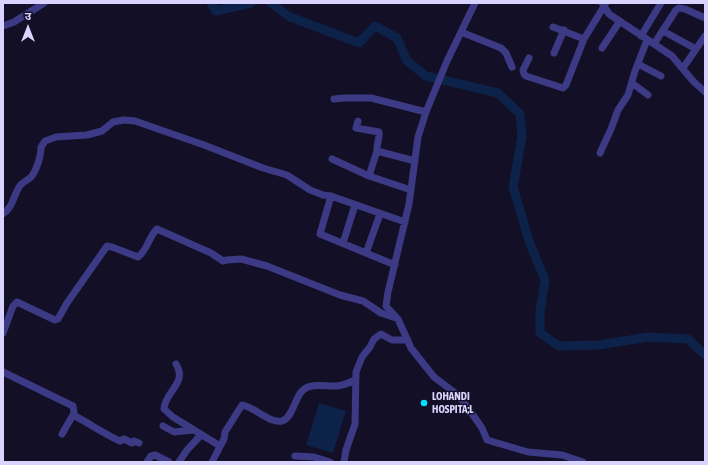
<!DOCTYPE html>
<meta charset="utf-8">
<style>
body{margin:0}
#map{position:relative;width:708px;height:465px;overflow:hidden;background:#130f26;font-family:"Asap Condensed","Noto Sans Devanagari",sans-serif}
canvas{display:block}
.frame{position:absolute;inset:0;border:4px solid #d9d4ff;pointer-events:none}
.north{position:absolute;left:8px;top:8px;width:40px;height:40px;-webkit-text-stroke:3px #130f26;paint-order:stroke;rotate:0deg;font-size:11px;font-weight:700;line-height:16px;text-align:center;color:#d9d4ff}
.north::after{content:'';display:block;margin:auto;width:14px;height:18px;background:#d9d4ff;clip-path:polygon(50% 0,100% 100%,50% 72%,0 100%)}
</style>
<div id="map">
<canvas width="708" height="465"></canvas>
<div class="frame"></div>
<div class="north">उ</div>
</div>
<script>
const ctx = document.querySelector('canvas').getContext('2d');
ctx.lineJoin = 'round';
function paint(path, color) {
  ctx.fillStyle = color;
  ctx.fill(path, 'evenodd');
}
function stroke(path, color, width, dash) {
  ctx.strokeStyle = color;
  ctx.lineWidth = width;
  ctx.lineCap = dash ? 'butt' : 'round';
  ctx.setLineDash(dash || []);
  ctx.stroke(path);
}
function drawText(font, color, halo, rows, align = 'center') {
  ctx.font = font + ' "Asap Condensed",sans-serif';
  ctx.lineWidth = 3;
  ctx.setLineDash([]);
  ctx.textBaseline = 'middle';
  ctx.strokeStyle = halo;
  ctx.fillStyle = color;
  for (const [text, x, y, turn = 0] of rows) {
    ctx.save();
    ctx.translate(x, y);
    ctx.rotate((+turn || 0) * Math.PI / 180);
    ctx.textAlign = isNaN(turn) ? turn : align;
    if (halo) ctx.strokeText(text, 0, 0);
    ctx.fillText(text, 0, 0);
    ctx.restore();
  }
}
paint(new Path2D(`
 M319,403l27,8 -13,42 -27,-8z`), '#0c2248');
stroke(new Path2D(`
 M211,3l5,8 35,-8
 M271,3l19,14 69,26 16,-17 22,12 10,23 19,15 72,17 22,21 2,22 -9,51 17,57 15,36 -5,32v21l19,13 40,-1 49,-8 40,2 17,16`), '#0c2248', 9);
stroke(new Path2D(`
 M475,3l-28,58 -21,51 -8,25 -9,67 -21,88 -2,14 12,13 13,29 23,29 20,15 12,13 16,23 5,12 41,12 34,3 21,7
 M602,3l7,11 63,42 21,25 12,11
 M3,26l11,-4 30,-19
 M553,27l31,12
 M663,31l33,18
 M461,32l40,16 5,5 6,14
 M641,36l20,-33
 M654,44l22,-34 3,-2 6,1 20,9
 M602,48l18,-27
 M554,53l10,-23
 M529,58l-6,12 1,4 2,2 37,12 3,-3 18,-46 22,-36
 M638,64l23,12
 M683,68l22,-32
 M632,83l16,12
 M334,99l11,-1h26l55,14
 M358,121l-2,7 23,4c1,7 -3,12 -2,19l-8,25
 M377,151l38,10
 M600,153l11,-24 7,-19 10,-15 7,-24 12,-31
 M332,159l37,17 42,14
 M331,196l-11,38 75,31
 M3,214c10,-7 10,-17 16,-27 3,-5 8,-6 12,-10 6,-7 10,-22 10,-30l4,-6 11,-4 31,-2 15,-4 11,-9 11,-2 11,1 69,24 59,23 24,7 23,15 13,5 8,1 74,26
 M343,243l12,-38
 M366,253l14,-39
 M3,333l10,-27 4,-4 38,18 3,-1 9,-16 40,-57 5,1 26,10c9,-6 11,-21 19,-28l54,24 12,8 4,-1 14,-1 26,7 73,29 23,6 18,12 15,5
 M176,364c12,19 -11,27 -12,45l9,8 47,29
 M3,372l70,34 1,6 -1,3 -11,19
 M73,415c16,8 31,19 47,26l4,-2 8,4 2,-2 5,2
 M163,426l11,6 19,-2
 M295,456l19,1 16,5
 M147,462l4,-6 4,-1 14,7
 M179,462l8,-12 14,-15
 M212,462l12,-23 1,-7 17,-27c13,2 28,19 40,16 10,-2 13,-23 20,-30 9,-9 24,-4 35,-5 7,-1 12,-3 18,-6
 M344,462l2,-12 9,-26 1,-52 6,-15 8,-10 4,-8 7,-5 11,6h16`), '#3d3a85', 7);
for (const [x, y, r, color] of [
 [424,403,4,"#00e5ff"]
]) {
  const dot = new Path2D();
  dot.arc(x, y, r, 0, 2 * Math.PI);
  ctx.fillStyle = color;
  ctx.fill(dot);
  stroke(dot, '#130f26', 1.5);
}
drawText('bold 11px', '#d9d4ff', '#130f26', [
 ["LOHANDI",432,397],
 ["HOSPITA;L",432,410]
], 'left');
</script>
